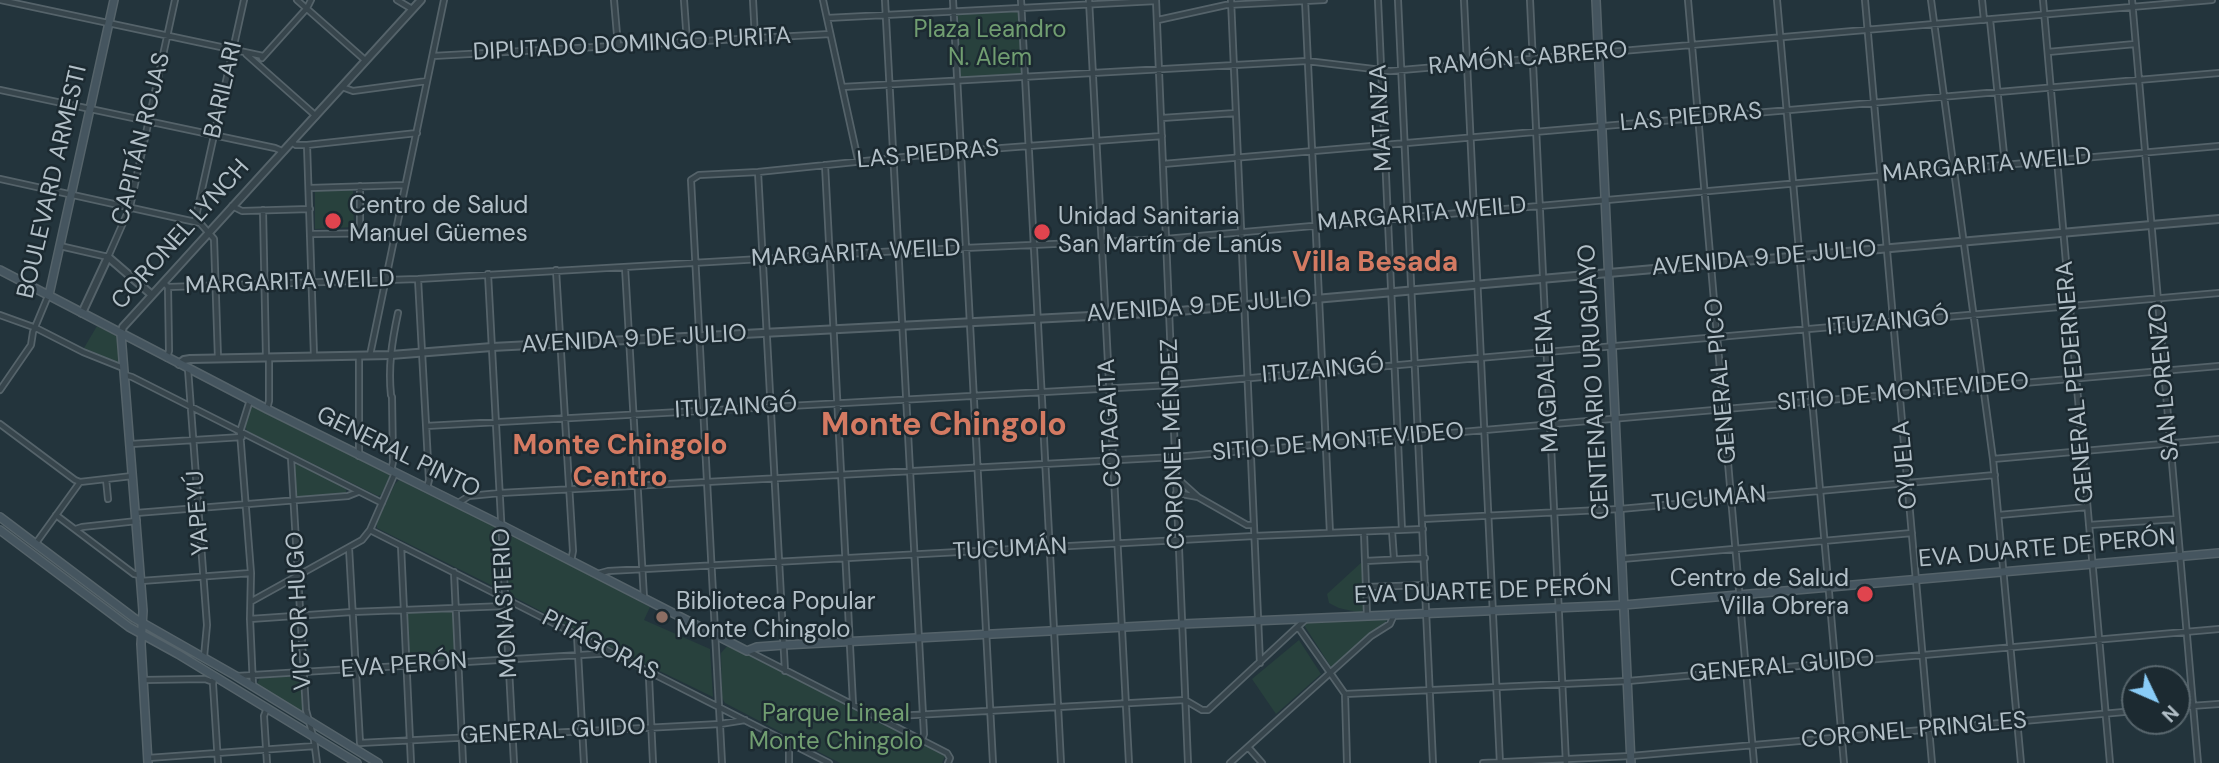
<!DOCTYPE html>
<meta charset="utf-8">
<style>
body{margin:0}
#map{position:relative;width:2219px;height:763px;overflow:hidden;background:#23343c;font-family:"DM Sans",sans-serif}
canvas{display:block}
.north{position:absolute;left:2121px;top:665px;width:70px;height:70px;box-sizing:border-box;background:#1c2a31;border:2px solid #58666d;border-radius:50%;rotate:134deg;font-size:19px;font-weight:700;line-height:28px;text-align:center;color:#b3c0c8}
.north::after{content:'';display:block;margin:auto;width:24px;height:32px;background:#89ccf7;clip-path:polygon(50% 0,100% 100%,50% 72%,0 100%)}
</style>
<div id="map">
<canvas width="2219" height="763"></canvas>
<div class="north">N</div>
</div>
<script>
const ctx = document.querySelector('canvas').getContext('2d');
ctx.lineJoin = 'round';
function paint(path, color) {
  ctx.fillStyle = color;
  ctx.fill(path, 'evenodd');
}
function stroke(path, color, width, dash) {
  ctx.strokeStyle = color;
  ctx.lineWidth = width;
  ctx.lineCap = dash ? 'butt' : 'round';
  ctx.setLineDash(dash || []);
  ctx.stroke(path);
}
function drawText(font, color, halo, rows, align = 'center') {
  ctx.font = font + ' "DM Sans",sans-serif';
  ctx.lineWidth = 5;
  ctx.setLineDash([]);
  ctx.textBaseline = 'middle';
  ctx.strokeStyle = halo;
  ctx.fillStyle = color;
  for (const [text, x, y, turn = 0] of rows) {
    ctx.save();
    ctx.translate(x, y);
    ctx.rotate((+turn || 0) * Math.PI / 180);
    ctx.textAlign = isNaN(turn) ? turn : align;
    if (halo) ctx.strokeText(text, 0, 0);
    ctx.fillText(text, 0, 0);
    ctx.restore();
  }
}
paint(new Path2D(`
 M1021,9l4,68 -68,3 -3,-68z
 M353,189l1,38 -39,2v-39z
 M97,326l22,11 2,27 -37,-16z
 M251,406l137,67 2,3 -9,19 -3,1 -131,-65 -2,-6z
 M297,464l49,24v5l-51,6 -2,-31z
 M399,480l98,48 1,53 -3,6 -118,-59v-6l18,-38z
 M515,536l135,71 -6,13 66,29 3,48 -121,-59 -78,-41 -5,-8 -2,-48 2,-4z
 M1363,561l1,47 -3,5 -22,-5 -10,-5 -2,-9z
 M455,608l3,54 -52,3 -2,-55z
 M1384,619l3,1 -2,3 -54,44 -27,-42 3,-2z
 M1299,640l22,34 -45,40 -24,-35z
 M728,645l125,60 86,47 6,4 -3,7h-102l-115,-60 -3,-5 -1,-45z
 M301,676l2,35 -2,2 -45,-28 4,-7z`), '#28413d');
const minor = new Path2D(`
 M0,0l263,56
 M297,0l68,60
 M397,0l15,9
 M614,0l4,46
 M684,0l3,42
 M753,0l2,38
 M823,0l35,160
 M885,0l39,734 -2,6
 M953,0l40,763
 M1021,0l40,763
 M1089,0l40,763
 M1156,0l32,763
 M1231,0l29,663
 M1305,0l25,533
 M1378,0l24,530
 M1398,0l35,763
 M1464,0l36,763
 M1530,0l36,763
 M1688,0l66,763
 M1777,0l67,763
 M1865,0l67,763
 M1931,0l62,459 28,304
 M1982,0l2,20
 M2043,0l67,763
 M2132,0l66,763
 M827,18l329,-17
 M1158,20l68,-15 98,-5
 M1990,20l15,144
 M2048,52l87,-8
 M246,54l70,62
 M433,56l397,-22
 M262,58l45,-50 4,-8
 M342,87l11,4 74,-10
 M842,87l465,-26 83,10 822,-71
 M0,90l275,58 7,3
 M1162,118l74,-5
 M291,142l5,3h11l110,-12
 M307,145l7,211
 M1163,164l1056,-91
 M825,165l28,539
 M758,172l27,499
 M0,179l200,44 14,16 4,119
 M360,186v47
 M310,188l95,-3
 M232,206l10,5 68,-2
 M263,210l3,147
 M195,221l49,-221
 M311,234l84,-1
 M60,246l48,11 22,-50 45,-207
 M625,267l19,331
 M556,270l17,281 -2,10
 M488,274l26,489
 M418,279l11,201 -2,8
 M164,283l4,4 250,-8 480,-28 267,-12 1054,-93
 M0,315l36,13 47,24 40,16
 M370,355l74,-355
 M167,358l2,-7 -1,-64
 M188,369l19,256 -3,32
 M125,375l7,2 250,126
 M0,390l31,-45 2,-13 15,-36
 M250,400l-10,32 11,141 -1,46 3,67
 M267,409l2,-8v-44
 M0,424l75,56 5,2
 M426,426l745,-41 1048,-92
 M131,444l111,-7
 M359,456v-100
 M291,458l15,252 8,30 3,23
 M1993,459l226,-20
 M391,471l2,-9 -1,-65 -1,-2c-3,-28 1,-54 7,-82
 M106,479l2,20
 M1176,493l22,4 -21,-19
 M1198,497l49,28h7
 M458,503l11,-7 31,-3 675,-36 1044,-91
 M136,513l212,-17 10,-4
 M56,515l78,59 6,1
 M1999,515l88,-8
 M1423,519l197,-10 375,-34
 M2089,525l88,-6
 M76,529l6,-2 55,-6
 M370,530l459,233
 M1392,531l2,28
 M1364,532l3,84
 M36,543l44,-61 52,-6
 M401,546l10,217
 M349,548l11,195
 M1622,559l290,-26
 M1365,561l60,-3
 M454,572l9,191
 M597,574l11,-3 646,-35 169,-7
 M141,581l110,-8
 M1366,587l60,-2
 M252,601l110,-61 8,-10 25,-57
 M250,619l102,-7 154,-6
 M1298,627l47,67
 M577,635l7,128
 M748,651l199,102 3,5 -2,5
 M650,672l-1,6 4,85
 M237,676l376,-23
 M214,677l-1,7 5,79
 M143,680l62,-1 8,3
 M1345,694l283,-13 591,-52
 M1345,694l2,69
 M2177,707l42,-3
 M267,708l-3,8 3,47
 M878,717l307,-17 17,10h6l98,-91
 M360,743l360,-19 25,-4
 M1248,747l14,16
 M148,758l167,-12
 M722,763l-31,-583 8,-5 59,-3 204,-21 200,-15
 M789,763v-20
 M1230,763l141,-127 19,-12 4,-9
 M1483,763l148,-7 504,-45`);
const tertiary = new Path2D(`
 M82,313l26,-56 44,38
 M121,334l2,-7 298,-327
 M179,364l5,-4 6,-1 201,-4 101,-8 676,-35 1051,-93`);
const secondary = new Path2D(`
 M1596,0l35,763
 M0,270l267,139 228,113 252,129 10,-4 27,-2 398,-21 442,-19 595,-52
 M49,295l65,-295
 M121,334l22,277 -2,33 7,119
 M0,517l134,101 102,58 142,87
 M0,530l129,97 49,27 179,109`);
stroke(minor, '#55636a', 8);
stroke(tertiary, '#55636a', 10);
stroke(secondary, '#55636a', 10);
stroke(minor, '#37454c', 4.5);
stroke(tertiary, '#37454c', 6);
stroke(secondary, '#45555f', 7);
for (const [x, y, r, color] of [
 [333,221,9,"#e0444e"],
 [1042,232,9,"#e0444e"],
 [1865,594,9,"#e0444e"],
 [662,617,7,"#8d6e63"]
]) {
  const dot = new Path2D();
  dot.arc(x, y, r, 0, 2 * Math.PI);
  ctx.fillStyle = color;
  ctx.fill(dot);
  stroke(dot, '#1c2a31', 2.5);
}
drawText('24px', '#719e71', '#1c2a31', [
 ["Plaza Leandro",990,31],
 ["N. Alem",990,59],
 ["Parque Lineal",836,715],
 ["Monte Chingolo",836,743]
]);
drawText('24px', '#b3c0c8', '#1c2a31', [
 ["DIPUTADO DOMINGO PURITA",632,45,-3],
 ["RAMÓN CABRERO",1528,59,-5],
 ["BARILARI",224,90,-77],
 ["MATANZA",1382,118,-93],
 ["LAS PIEDRAS",1691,118,-5],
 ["CAPITÁN ROJAS",142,139,-76],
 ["LAS PIEDRAS",928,155,-5],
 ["MARGARITA WEILD",1987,166,-5],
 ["BOULEVARD ARMESTI",53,182,-77],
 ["MARGARITA WEILD",1422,215,-5],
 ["CORONEL LYNCH",181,235,-48],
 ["MARGARITA WEILD",856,254,-3],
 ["AVENIDA 9 DE JULIO",1764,259,-5],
 ["MARGARITA WEILD",290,283,-2],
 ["AVENIDA 9 DE JULIO",1199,307,-4],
 ["ITUZAINGÓ",1888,323,-5],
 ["AVENIDA 9 DE JULIO",634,340,-3],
 ["ITUZAINGÓ",1323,371,-5],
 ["MAGDALENA",1548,381,-93],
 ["GENERAL PICO",1722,381,-95],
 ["CENTENARIO URUGUAYO",1595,382,-93],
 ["GENERAL PEDERNERA",2076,382,-95],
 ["SAN LORENZO",2165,382,-95],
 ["SITIO DE MONTEVIDEO",1903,393,-5],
 ["ITUZAINGÓ",736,408,-3],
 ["COTAGAITA",1111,423,-93],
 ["SITIO DE MONTEVIDEO",1338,443,-5],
 ["CORONEL MÉNDEZ",1174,444,-92],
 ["GENERAL PINTO",398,453,26],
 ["OYUELA",1906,465,-95],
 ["TUCUMÁN",1709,500,-5],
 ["YAPEYÚ",199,513,-94],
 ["EVA DUARTE DE PERÓN",2047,549,-5],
 ["TUCUMÁN",1010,550,-3],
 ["EVA DUARTE DE PERÓN",1483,592,-2],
 ["MONASTERIO",506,603,-93],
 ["VICTOR HUGO",300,611,-93],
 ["PITÁGORAS",600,646,27],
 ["EVA PERÓN",404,666,-4],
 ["GENERAL GUIDO",1782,667,-5],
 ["CORONEL PRINGLES",1914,731,-5],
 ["GENERAL GUIDO",553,732,-3]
]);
drawText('24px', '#b3c0c8', '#1c2a31', [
 ["Centro de Salud",349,207],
 ["Manuel Güemes",349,235],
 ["Unidad Sanitaria",1058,218],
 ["San Martín de Lanús",1058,246],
 ["Centro de Salud",1849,580,"right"],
 ["Villa Obrera",1849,608,"right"],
 ["Biblioteca Popular",676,603],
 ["Monte Chingolo",676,631]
], 'left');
drawText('bold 28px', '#d47a62', '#1c2a31', [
 ["Villa Besada",1375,264],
 ["Monte Chingolo",620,447],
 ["Centro",620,479]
]);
drawText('bold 32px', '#d47a62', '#1c2a31', [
 ["Monte Chingolo",944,427]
]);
</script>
